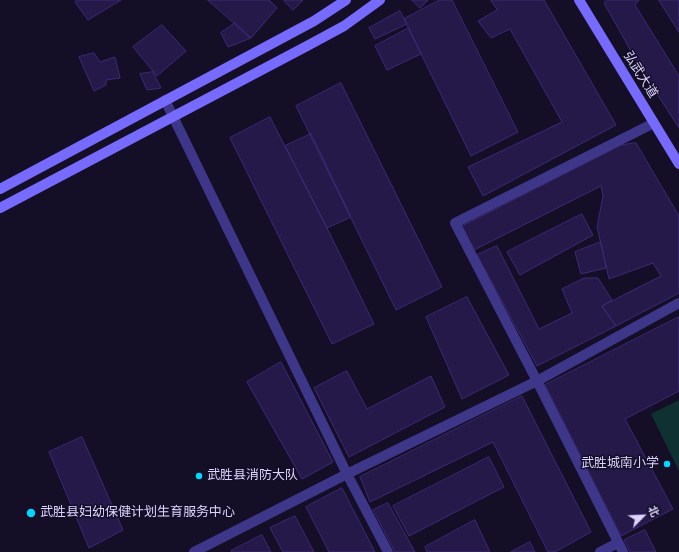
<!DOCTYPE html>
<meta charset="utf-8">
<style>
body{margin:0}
#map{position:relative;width:679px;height:552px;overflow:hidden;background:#140e27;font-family:Poppins,"Noto Sans SC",sans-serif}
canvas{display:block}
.north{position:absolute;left:623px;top:496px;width:40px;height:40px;-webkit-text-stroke:3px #140e27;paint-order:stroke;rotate:66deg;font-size:11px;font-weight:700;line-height:16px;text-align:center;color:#dbd4ff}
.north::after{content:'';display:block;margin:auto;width:14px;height:18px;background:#dbd4ff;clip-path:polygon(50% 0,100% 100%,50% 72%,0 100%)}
</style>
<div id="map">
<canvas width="679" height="552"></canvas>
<div class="north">北</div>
</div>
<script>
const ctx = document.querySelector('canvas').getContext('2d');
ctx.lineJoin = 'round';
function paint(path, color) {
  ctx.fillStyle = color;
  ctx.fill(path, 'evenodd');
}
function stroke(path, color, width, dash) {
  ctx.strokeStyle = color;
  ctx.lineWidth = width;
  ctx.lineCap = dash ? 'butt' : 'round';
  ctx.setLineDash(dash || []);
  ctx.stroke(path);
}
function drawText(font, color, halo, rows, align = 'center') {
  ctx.font = font + ' Poppins,"Noto Sans SC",sans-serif';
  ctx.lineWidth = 3;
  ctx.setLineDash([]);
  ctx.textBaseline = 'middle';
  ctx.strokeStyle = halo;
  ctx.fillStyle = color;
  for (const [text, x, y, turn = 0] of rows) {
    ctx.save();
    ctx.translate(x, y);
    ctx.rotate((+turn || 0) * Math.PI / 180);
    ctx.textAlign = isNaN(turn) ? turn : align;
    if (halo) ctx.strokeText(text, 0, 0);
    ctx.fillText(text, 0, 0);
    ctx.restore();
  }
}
paint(new Path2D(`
 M679,400v71l-28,-57z`), '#103132');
const building = new Path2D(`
 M79,0h42l-33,20 -13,-18z
 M208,0h61l8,8 -26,30z
 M284,0h19l-10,10z
 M412,0h16l-8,8z
 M440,0h12l66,132 -47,24 -67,-137z
 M491,0h53l72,125 -133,71 -15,-29 94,-45 -52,-93 -19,9 -13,-17 19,-11z
 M607,0h32l-4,5 44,71v52l-38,-59 -37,-66z
 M659,0h20v32z
 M400,11l7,13 -32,15 -6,-11z
 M235,23l16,15 -23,9 -7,-14z
 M162,25l24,26 -29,25 -24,-29z
 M409,28l12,26 -34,16 -12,-24z
 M94,53l6,9 15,-5 5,21 -14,2v5l-12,6 -15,-34z
 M153,72l8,16 -14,2 -7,-16z
 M341,83l101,204 -46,23 -100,-204z
 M270,117l57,111 47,96 -42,20 -102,-206z
 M311,134l40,83 -24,11 -42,-82z
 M636,143l43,73v77l-63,33 -14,-20 59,-30 -8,-13 -44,16 -12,-52 6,-31 -2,-10 -127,64 -12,-24 159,-81z
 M582,214l11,21 -73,40 -13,-23z
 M601,242l5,26 -25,6 -6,-22z
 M497,246l42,83 33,-16 -10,-24 22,-11h14l14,22 -10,6 14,20 -79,40 -60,-111z
 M467,297l42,78 -47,24 -36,-82z
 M679,317v74l-54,28 48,90 -52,27 -76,-151z
 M281,362l52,100 -31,17 -55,-97z
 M347,371l20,38 64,-33 14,31 -96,50 -35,-69z
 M522,396l69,136 -36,20h-7l-55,-110 -123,60 -10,-25z
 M82,437l41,93 -34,18 -40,-96z
 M489,457l15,30 -95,49 -16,-30z
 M342,488l33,64h-46l-23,-45z
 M388,503l27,49h-20l-22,-42z
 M295,516l19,36h-31l-13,-24z
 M475,520l15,32h-63l-2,-5z
 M645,530l11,22h-26l-6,-12z
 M262,535l9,17h-39l-1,-1z
 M530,542l5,10h-24z`);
paint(building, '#251949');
stroke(building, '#3d2977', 1);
stroke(new Path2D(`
 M165,100l182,374 41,78
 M194,552l153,-78 190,-93 142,-78
 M600,552l18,-9
 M623,552l-86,-171 -82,-158 199,-100`), '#3e3689', 10);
stroke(new Path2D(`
 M579,0l100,164
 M0,189l314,-168 32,-21
 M0,208l307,-162 37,-20 36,-26`), '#776bff', 10);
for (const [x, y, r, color] of [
 [667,464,4,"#00d7ff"],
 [199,476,4,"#00d7ff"],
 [31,513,5,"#00d7ff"]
]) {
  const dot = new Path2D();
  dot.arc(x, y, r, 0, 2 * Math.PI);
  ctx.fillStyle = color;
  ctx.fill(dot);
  stroke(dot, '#140e27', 1.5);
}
drawText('13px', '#dbd4ff', '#140e27', [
 ["弘武大道",640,75,58]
]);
drawText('13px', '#dbd4ff', '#140e27', [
 ["武胜城南小学",659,464,"right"],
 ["武胜县消防大队",207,476],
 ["武胜县妇幼保健计划生育服务中心",40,513]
], 'left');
</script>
